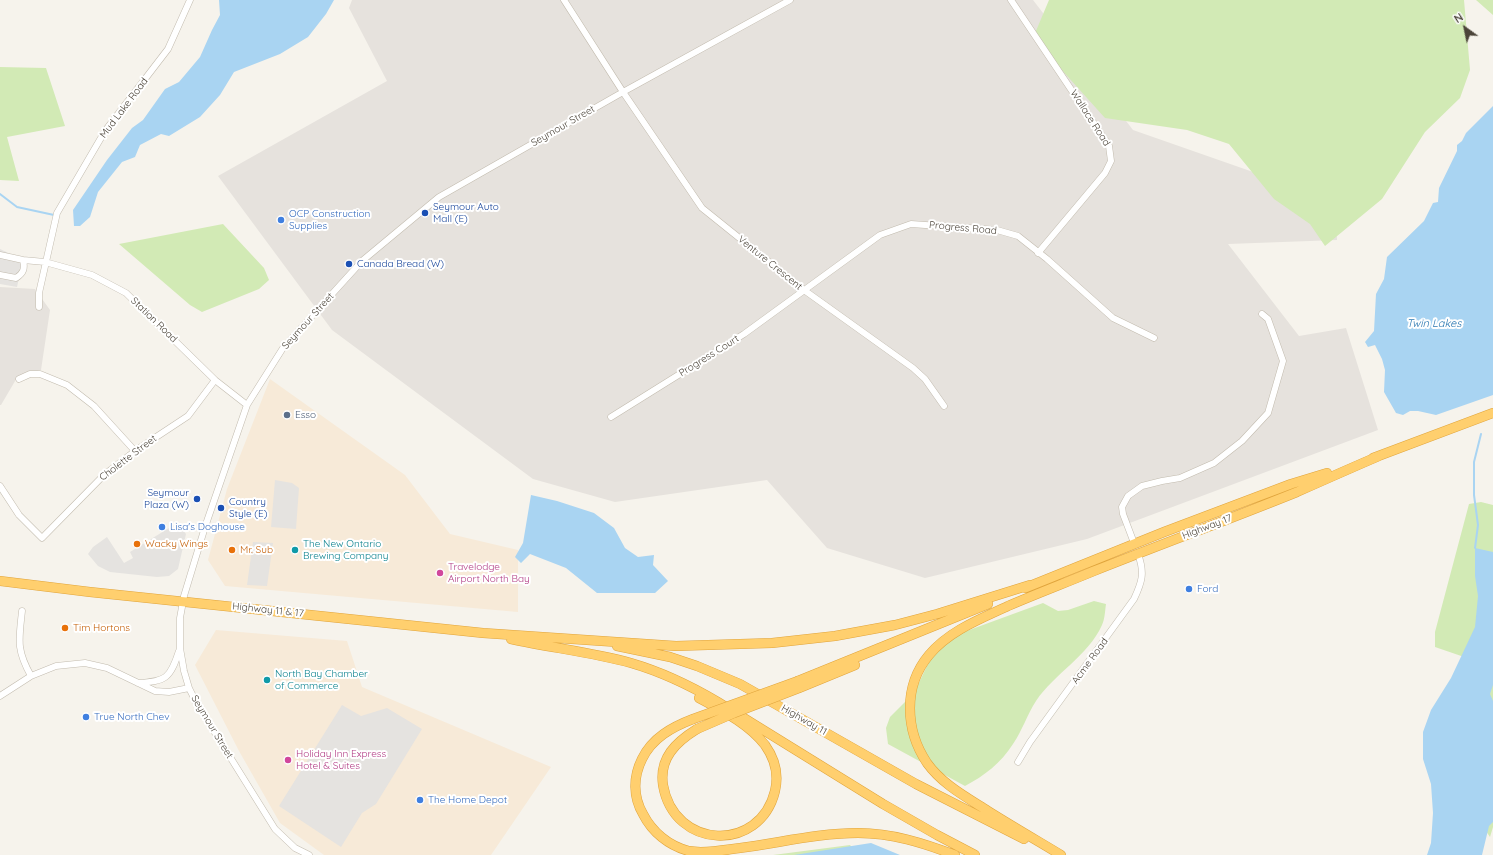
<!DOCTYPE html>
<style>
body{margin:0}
#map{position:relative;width:1493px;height:855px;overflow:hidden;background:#f6f3ec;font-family:Quicksand,sans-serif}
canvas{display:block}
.north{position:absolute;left:1445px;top:8px;width:40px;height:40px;-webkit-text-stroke:3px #fff;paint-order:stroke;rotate:327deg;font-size:11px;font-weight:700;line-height:16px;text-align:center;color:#4b4439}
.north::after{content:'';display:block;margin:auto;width:14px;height:18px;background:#4b4439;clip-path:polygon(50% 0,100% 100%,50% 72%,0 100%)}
</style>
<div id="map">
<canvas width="1493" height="855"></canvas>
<div class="north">N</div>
</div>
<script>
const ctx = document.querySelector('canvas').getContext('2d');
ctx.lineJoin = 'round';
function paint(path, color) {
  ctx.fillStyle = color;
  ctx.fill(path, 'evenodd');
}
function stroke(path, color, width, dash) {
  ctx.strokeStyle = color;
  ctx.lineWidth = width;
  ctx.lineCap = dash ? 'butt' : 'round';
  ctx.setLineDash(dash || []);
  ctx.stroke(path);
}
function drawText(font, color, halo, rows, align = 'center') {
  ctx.font = font + ' Quicksand,sans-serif';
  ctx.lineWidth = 4;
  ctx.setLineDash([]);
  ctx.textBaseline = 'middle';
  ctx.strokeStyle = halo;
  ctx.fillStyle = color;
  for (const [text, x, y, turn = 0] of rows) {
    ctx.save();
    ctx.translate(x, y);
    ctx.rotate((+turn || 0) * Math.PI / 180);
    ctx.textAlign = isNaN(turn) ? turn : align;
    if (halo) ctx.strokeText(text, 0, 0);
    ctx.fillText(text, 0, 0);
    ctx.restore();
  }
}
paint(new Path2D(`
 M270,379l135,96 45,59 68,16v62l-293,-26 -17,-26 19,-71z
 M216,630l131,11 15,46 189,80 -60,88h-167l-44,-32 -41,-72 -44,-86z`), '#f7ead8');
paint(new Path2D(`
 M352,0h681l100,130 203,71 1,39 -109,4 71,92 47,-8 32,102 -291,109 -162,39 -98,-30 -60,-68 -152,22 -82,-23 -201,-149 -114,-154 169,-95 -38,-73z
 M0,287l35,2 15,21 -9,60 -23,6 -17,29h-1z`), '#e6e2dd');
paint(new Path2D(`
 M1049,0h415l6,70 -10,28 -35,34 -43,67 -57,47 -15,-22 -36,-25 -45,-55 -42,-14 -82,-12 -72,-80z
 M1476,0h17v15z
 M0,67l46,1 19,58 -58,11 12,44 -19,-1z
 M223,224l41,44 5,12 -10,9 -57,23 -12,-7 -71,-61z
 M1481,502l12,3v322l-3,10 -12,-18 -8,-160 -35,-12v-15l34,-128z
 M1094,601l12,3c-1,6 -1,15 -4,21 -14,31 -47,48 -66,76 -9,14 -14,30 -23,43 -12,19 -29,32 -48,42l-77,-42 -2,-16 4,-11 24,-24 22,-46 6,-7 101,-37 15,8 10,-1z
 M850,845l8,10h-85z`), '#d2eab5');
paint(new Path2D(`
 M0,249l23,11 -6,27 -17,-3z
 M275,480l17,3 7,5 -3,41 -25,-2z
 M177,523l9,11 -8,35 -9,7 -12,1 -47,-5 -12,-6 -10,-12 5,-7 14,-10 17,26 9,-5 -3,-6z
 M253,542l20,1 -6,43 -20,-1z
 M342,705l19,11 26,-8 35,21 -46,75 -14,9 -21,34 -62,-41z`), '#e5e3e0');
paint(new Path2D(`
 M219,0h115l-8,14 -18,23 -28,17 -46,18 -14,23 -20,22 -31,19 -8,-2 -21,11 -5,12 -13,5 -24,30 -8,25 -10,9h-6l-1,-16 34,-50 25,-32 11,-8 22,-31 14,-7 21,-25 12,-27 8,-15z
 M1493,106v289l-57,20 -18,-4h-8l-7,4 -7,-2 -12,-21 1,-22 -3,-11 -7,-14 -7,2 -3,-5 9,-11 2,-37 8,-15 3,-22 37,-36 9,-18 5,-1 1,-14 18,-37v-6l5,-4 4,-8z
 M531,495l26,6 37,12 20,15 11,20 13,9 16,-2 -1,10 15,16 -13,12h-58l-31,-25 -36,-14 -9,9 -6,-6 8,-14z
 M1475,548l18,4v133l-3,9 3,7v121l-4,4 -7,29h-55l4,-12 2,-30 -2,-29 -8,-25v-27l8,-22 20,-32 24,-51 3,-31 -3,-20z
 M871,843l29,12h-106z`), '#a9d4f2');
stroke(new Path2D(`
 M0,194l17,13 37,8
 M1475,548l3,-23 -4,-30v-33l7,-28`), '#a9d4f2', 2);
const minor = new Path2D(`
 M564,0l59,92 79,116 102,82 109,78 12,11 19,27
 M1011,0l98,146 2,15 -6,12 -67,80
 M0,255l23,5 22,2 47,13 34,18 89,87 32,25
 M0,275l16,3c8,-5 9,-10 7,-18
 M39,307v-14l18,-80 48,-82 63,-82 22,-49
 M19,379l11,-5h10l27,11 27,21 41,45
 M611,417l133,-83 136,-99 31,-11 86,6 21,6 29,23 66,59 41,20
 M0,486l19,29 23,23 62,-63 31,-24 53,-35 27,-36
 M1134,543l-11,-29 -1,-7 6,-11 14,-10 20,-5 18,-3 34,-15 28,-22 26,-28 15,-52 -15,-42 -6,-5
 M22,611c-3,29 -6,38 9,65
 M138,683c28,-2 32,-4 41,-32
 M0,696l31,-20 25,-10 29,-3 22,5 48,23 14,1 20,-4
 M1018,762l12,-20 104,-143c8,-17 11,-26 4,-45
 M309,855l-14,-7 -20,-19 -78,-125 -8,-16 -5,-17 -4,-23v-30l4,-22 21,-69 42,-122 36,-57 79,-87 77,-64 184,-105 167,-92`);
const highway = new Path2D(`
 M1373,458l120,-45
 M0,581l90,11 393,41 193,13 96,-3 63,-7 60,-11 42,-11 93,-29
 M1025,588l139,-56 127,-48 36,-11
 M511,639c40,9 81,13 120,24 31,9 60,23 87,39l165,102 54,31 38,20
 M617,646l53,11 27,9 43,18 176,100 108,55
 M798,681l190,-77
 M799,688l56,-23
 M693,719c-21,8 -41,19 -51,40 -9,18 -9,38 1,55 9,18 26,32 46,37 16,3 35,-1 51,-3 39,-5 79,-15 118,-15 34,0 65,10 97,22
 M697,729c-21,13 -38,29 -34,56 11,65 97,68 112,6 4,-17 0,-32 -10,-46 -16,-21 -44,-35 -66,-47
 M1061,855c-25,-15 -49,-29 -73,-44 -22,-14 -46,-27 -61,-48 -22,-33 -24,-77 2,-108 20,-24 51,-36 79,-49 28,-12 57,-23 86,-35 68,-27 136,-52 203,-79 27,-12 54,-24 82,-36`);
stroke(minor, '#c2bbae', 7);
stroke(highway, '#e0a43c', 10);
stroke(minor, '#fff', 6);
stroke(highway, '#ffcf6e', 9);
const highwayBridge = new Path2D(`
 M693,719l105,-38
 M697,729l37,-16 65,-25`);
stroke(highwayBridge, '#e0a43c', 10, []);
stroke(highwayBridge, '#ffcf6e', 9);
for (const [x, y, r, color] of [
 [425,213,4,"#1a4fb4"],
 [281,220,4,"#3f7fe0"],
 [349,264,4,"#1a4fb4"],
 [287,415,4,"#5c6f8a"],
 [197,499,4,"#1a4fb4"],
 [221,508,4,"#1a4fb4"],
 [162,527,4,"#3f7fe0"],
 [137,544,4,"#e8710a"],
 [232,550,4,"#e8710a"],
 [295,550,4,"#0f9aa8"],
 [440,573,4,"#d1479c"],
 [1189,589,4,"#3f7fe0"],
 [65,628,4,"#e8710a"],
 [267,680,4,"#0f9aa8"],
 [86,717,4,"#3f7fe0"],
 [288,760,4,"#d1479c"],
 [420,800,4,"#3f7fe0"]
]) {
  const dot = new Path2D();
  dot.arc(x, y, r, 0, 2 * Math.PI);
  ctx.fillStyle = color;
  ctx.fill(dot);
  stroke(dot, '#fff', 1.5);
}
drawText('10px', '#4b4439', '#fff', [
 ["Mud Lake Road",124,108,-53],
 ["Wallace Road",1090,118,57],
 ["Seymour Street",563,126,-30],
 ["Progress Road",963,228,5],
 ["Venture Crescent",770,263,39],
 ["Station Road",154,320,44],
 ["Seymour Street",308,321,-48],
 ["Progress Court",709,356,-32],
 ["Cholette Street",128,458,-37],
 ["Highway 17",1207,527,-21],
 ["Highway 11 & 17",268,610,6],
 ["Acme Road",1090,661,-54],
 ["Highway 11",804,720,30],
 ["Seymour Street",212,727,59]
]);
drawText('10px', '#164399', '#fff', [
 ["Seymour Auto",433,207],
 ["Mall (E)",433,219],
 ["Canada Bread (W)",357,264],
 ["Seymour",189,493,"right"],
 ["Plaza (W)",189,505,"right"],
 ["Country",229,502],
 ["Style (E)",229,514]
], 'left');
drawText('10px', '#366cbe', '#fff', [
 ["OCP Construction",289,214],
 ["Supplies",289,226],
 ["Lisa's Doghouse",170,527],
 ["Ford",1197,589],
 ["True North Chev",94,717],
 ["The Home Depot",428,800]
], 'left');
drawText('10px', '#4e5e75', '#fff', [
 ["Esso",295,415]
], 'left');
drawText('10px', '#c56008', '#fff', [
 ["Wacky Wings",145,544],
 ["Mr. Sub",240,550],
 ["Tim Hortons",73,628]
], 'left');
drawText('10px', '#0d838f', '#fff', [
 ["The New Ontario",303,544],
 ["Brewing Company",303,556],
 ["North Bay Chamber",275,674],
 ["of Commerce",275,686]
], 'left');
drawText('10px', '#b23c85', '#fff', [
 ["Travelodge",448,567],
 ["Airport North Bay",448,579],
 ["Holiday Inn Express",296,754],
 ["Hotel & Suites",296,766]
], 'left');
drawText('italic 11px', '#2e7ab2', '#fff', [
 ["Twin Lakes",1434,324]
]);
</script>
